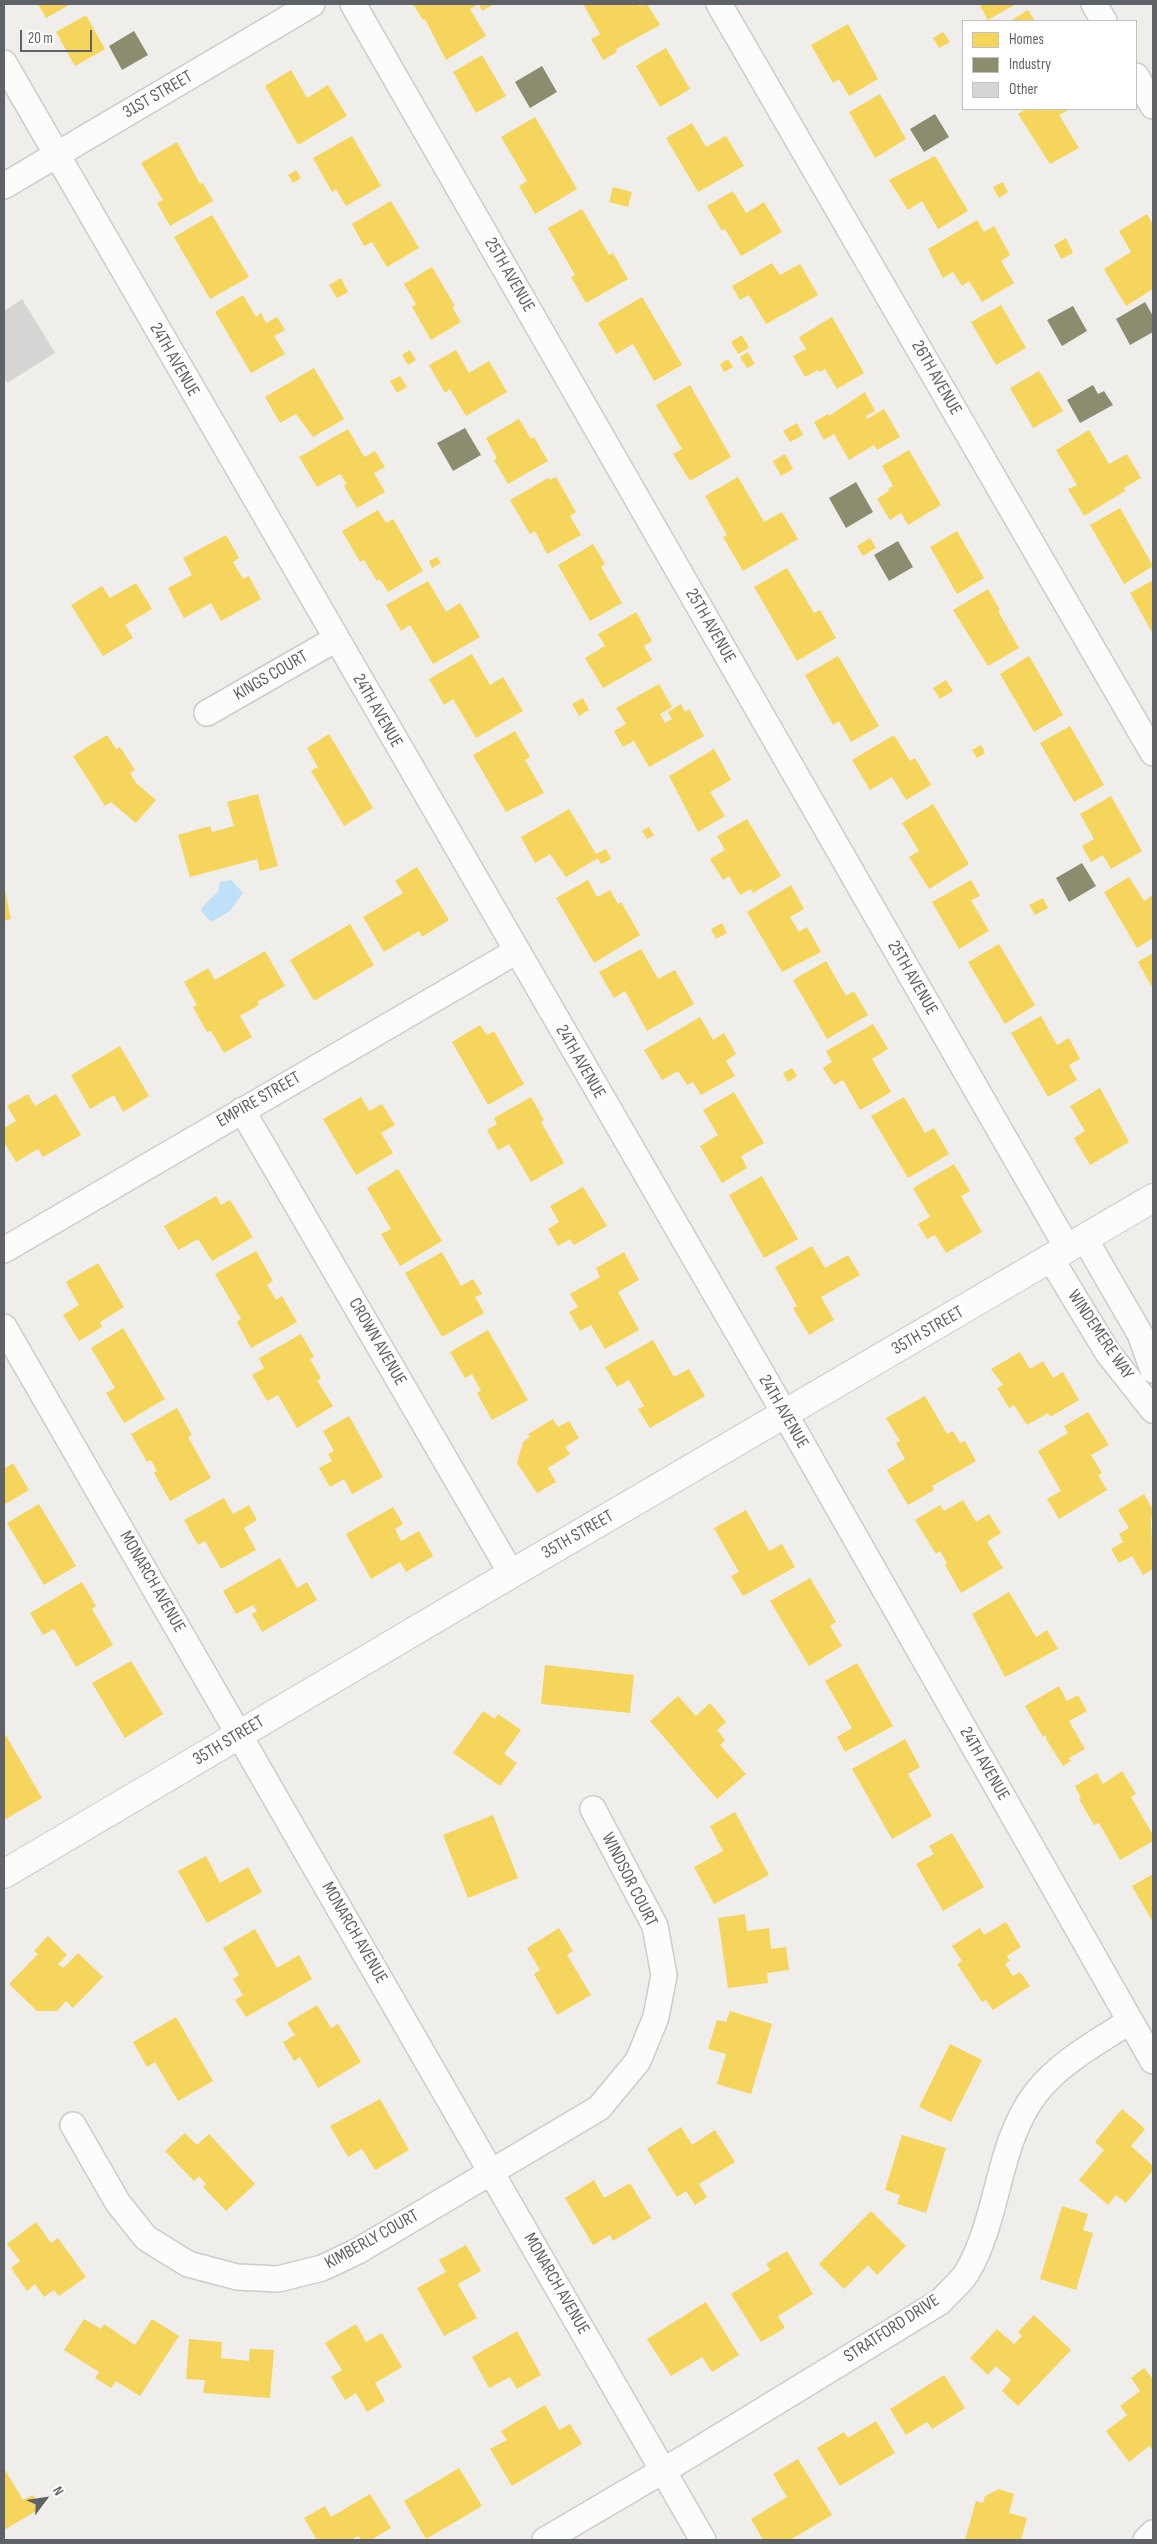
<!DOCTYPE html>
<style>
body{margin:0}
#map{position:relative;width:1157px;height:2544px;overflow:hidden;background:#efeeea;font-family:"Sofia Sans Condensed",sans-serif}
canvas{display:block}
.frame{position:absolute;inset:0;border:5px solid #5f6368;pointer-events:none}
.legend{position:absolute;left:962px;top:20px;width:175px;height:90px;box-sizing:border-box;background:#fff;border:1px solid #bfc1c3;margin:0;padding:6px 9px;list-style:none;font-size:15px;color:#5f6368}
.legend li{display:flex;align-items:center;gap:10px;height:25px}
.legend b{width:25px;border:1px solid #bfc1c3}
.north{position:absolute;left:20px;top:2474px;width:50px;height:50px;-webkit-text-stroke:4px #fff;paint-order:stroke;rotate:59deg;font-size:14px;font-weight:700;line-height:20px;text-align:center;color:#5f6368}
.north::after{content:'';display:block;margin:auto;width:18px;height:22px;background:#5f6368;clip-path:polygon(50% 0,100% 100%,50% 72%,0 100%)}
.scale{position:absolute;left:20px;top:30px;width:72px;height:22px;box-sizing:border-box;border:2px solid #5f6368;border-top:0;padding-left:6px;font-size:15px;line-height:18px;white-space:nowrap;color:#5f6368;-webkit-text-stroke:4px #fff;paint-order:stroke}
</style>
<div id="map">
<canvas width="1157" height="2544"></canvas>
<div class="frame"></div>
<ul class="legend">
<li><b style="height:14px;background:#f6d55c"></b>Homes</li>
<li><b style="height:14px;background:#8c8c6e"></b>Industry</li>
<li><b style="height:14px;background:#d6d5d3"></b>Other</li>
</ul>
<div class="north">N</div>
<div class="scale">20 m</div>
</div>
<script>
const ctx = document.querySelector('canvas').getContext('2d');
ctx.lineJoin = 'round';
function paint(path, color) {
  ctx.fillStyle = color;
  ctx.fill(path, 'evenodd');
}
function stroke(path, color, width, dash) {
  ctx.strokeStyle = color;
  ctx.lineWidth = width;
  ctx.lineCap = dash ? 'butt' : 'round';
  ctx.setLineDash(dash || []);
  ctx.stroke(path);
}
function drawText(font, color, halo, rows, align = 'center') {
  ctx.font = font + ' "Sofia Sans Condensed",sans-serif';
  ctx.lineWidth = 5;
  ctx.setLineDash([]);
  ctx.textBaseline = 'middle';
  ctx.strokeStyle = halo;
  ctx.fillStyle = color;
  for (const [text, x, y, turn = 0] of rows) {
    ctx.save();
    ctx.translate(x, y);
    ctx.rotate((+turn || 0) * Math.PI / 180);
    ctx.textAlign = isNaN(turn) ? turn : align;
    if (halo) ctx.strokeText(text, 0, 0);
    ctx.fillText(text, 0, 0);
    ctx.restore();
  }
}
paint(new Path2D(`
 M231,880l12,13 -13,18 -19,11 -10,-11 1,-4 16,-15 2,-10z`), '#bfe0f9');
paint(new Path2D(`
 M38,4h33l-25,14z
 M413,4h81l-12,7 -3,-7 -9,5 16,27 -40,24 -21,-41 -2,1z
 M583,4h55l1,2 8,-2 13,21 -44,24 1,3 -14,8 -12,-21 9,-5z
 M979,4h37l-28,16z
 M1028,10l7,11h-25z
 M86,15l19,34 -30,17 -19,-34z
 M848,24l30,55 -29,17 -10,-17 -6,4 -22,-38z
 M943,32l7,10 -11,6 -6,-10z
 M666,48l24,41 -30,18 -24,-41z
 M482,55l24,41 -30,17 -23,-41z
 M291,70l16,28 21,-13 19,31 -49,29 -33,-59z
 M880,94l26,45 -31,19 -26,-46z
 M1026,109h44l-11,6 20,33 -29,16 -32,-50z
 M535,117l42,72 -42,25 -16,-28 8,-5 -26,-44z
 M692,123l14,24 20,-11 18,30 -46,26 -32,-54z
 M352,136l29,50 -35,20 -10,-17 -4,3 -19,-34z
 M177,142l23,42 3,-1 10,18 -43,25 -13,-23 6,-3 -22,-37z
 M935,156l33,55 -30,18 -16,-28 -14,9 -19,-30z
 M296,170l5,8 -8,5 -5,-8z
 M1003,182l5,10 -9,6 -6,-11z
 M613,187l19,5 -4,15 -19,-5z
 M733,191l13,22 18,-11 18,30 -41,24 -16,-27 -3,2 -15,-25z
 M391,201l28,47 -32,19 -15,-25 -8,4 -12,-22z
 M582,209l27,46 4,-2 15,26 -42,24 -15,-26 4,-2 -27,-47z
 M1147,214l6,11v64l-27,17 -22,-37 27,-17 -12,-21z
 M212,215l37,62 -39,22 -36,-62z
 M977,220l7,12 10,-6 16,29 -9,6 13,22 -32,19 -13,-21 -7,5 -9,-14 -10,6 -15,-29z
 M1066,238l7,15 -12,6 -7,-14z
 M772,263l8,12 20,-11 18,31 -52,29 -17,-29 -9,5 -8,-14z
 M432,267l23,39 -3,1 9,15 -30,18 -19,-33 4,-3 -12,-20z
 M341,278l7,14 -11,6 -8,-13z
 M243,295l13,22 5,-4 5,10 11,-6 8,13 -11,6 11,18 -34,19 -36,-61z
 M642,297l40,68 -28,16 -21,-37 -17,10 -18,-31z
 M1001,305l25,43 -30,17 -25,-43z
 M832,317l32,56 -27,16 -12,-20 -6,3 -1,-2 -13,7 -12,-21 13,-7 -7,-12z
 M742,335l7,13 -11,6 -7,-12z
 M410,350l6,10 -8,5 -6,-10z
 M456,350l13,23 20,-12 18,31 -41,24 -16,-27 -5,4 -16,-28z
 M748,352l7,12 -8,4 -7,-11z
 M728,359l5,8 -9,5 -4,-8z
 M314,368l30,51 -31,18 -17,-23 -16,9 -15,-26z
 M1039,371l24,40 -30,17 -23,-40z
 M400,376l7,11 -10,6 -7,-12z
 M690,385l41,72 -41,24 -17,-27 9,-5 -26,-44z
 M865,392l10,19 -9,5 1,3 17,-10 16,28 -23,13 -3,-5 -25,15 -15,-26 -10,6 -10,-18 14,-8 1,2z
 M519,419l12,20 3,-2 14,24 -40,23 -14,-24 3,-2 -11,-20z
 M797,423l6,12 -13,7 -7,-11z
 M348,429l15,26 2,2 10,-6 10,16 -11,6 11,19 -28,16 -13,-22 3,-2 -7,-10 -23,13 -18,-30z
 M1089,430l20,34 18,-10 14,24 -17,10 1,3 -41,25 -16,-27 9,-4 -21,-35z
 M909,450l32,55 -33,20 -7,-12 -11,7 -13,-21 12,-8 -1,-2 5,-3 -11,-20z
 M785,454l8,15 -12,7 -8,-15z
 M556,477l20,35 -6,4 11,19 -34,19 -12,-23 -5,3 -20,-34 38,-22 2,2z
 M738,477l26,45 18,-10 16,27 -55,32 -20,-34 4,-2 -22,-39z
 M1120,508l33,58 -29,18 -34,-59z
 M378,510l8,13 7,-4 30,52 -35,21 -8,-13 -3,2 -13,-21 -4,2 -18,-31z
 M957,531l27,47 -27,16 -27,-47z
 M226,535l13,23 -6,4 10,17 6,-3 12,23 -40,22 -10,-18 -27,15 -16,-30 24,-13 -9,-17z
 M870,538l6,10 -13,8 -6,-10z
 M593,544l12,20 -4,3 21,36 -32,18 -32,-56z
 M437,557l4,6 -9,5 -3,-7z
 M787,568l27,45 6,-3 16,28 -39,23 -43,-74z
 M1153,580v54l-23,-41z
 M428,581l18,31 14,-9 20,34 -47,27 -23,-39 -9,6 -15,-26z
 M136,583l16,26 -27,16 8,13 -30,18 -32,-51 31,-19 8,12z
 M988,589l12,21 -2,1 21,37 -31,18 -35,-56z
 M636,612l16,29 -8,5 8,14 -49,28 -18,-30 20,-12 -7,-12z
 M472,654l18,31 13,-8 20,34 -47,27 -23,-39 -9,6 -15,-26z
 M838,656l41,70 -28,16 -12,-21 -6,4 -28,-50z
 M1029,656l34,59 -29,17 -34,-58z
 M946,680l7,11 -13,8 -7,-11z
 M659,684l13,23 -12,7 5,9 7,-4 -4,-7 13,-8 4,8 4,-3 15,27 -55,31 -15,-26 -11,6 -9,-16 12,-7 -10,-16z
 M583,698l6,12 -10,6 -7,-12z
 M1070,726l34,59 -30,17 -34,-59z
 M515,731l15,26 -5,3 19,33 -38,19 -33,-57z
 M329,734l44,74 -29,18 -33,-55 7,-4 -11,-19z
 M107,735l9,14 4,-2 15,23 -5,3 6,10 20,17 -20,23 -25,-21 -6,4 -32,-50z
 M894,735l16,26 5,-3 16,27 -25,15 -14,-23 -22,13 -18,-30z
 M981,745l4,8 -8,5 -5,-8z
 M714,749l17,31 -21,12 15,24 -27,16 -29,-56z
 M258,794l20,72 -18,5 -3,-12 -67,18 -12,-42 32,-9 2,6 22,-6 -7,-24z
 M1111,796l31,55 -31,18 -8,-14 -12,7 -9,-16 12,-7 -14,-25z
 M933,804l36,60 -40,25 -20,-32 10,-6 -17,-28z
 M569,809l27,45 10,-5 5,10 -10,5 -3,-6 -32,19 -16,-23 -15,9 -14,-26z
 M747,819l34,57 -28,17 -2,-4 -11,6 -11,-19 -6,4 -13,-21 15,-9 -8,-14z
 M649,827l5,8 -7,4 -5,-8z
 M417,867l32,53 -27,17 -3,-6 -35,21 -21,-35 40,-24 -8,-12z
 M1129,877l15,24 9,-6v43l-16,10 -33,-56z
 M588,880l9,17 13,-7 8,14 3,-2 19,33 -46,28 -38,-65z
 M971,880l9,16 -9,4 18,31 -30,18 -27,-47z
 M791,885l13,24 -14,8 9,15 8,-5 14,25 -39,20 -35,-60z
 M4,886l7,33 -7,2z
 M1043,898l5,10 -13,7 -6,-10z
 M722,923l5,10 -11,6 -5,-10z
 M350,924l24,41 -60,36 -24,-41z
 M999,944l36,61 -30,19 -37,-62z
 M641,949l17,30 17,-9 19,34 -47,27 -22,-40 -11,7 -15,-26z
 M265,951l20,35 -28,16 2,3 -19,11 12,21 -28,16 -13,-22 -4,1 -14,-25 4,-2 -13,-23 24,-14 7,12z
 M1153,953v36l-15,-27z
 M826,961l20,35 8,-5 14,24 -41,24 -34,-59z
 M1041,1016l16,29 12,-7 11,21 -11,6 8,15 -29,17 -37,-64z
 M700,1017l13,23 11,-7 12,21 -10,7 9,15 -34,19 -8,-13 -6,3 -9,-14 -16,9 -18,-30z
 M873,1024l15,25 -16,10 19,33 -31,18 -17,-30 -9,5 -11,-17 9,-6 -6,-11z
 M480,1025l7,10 7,-4 30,53 -36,21 -36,-63z
 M120,1046l29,50 -26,16 -9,-17 -24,14 -19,-34z
 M792,1068l5,8 -9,6 -5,-9z
 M1100,1088l29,54 -39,23 -16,-27 11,-7 -15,-25z
 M734,1092l30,51 -23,13 6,12 -25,15 -22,-37 18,-11 -15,-25z
 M28,1094l7,12 21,-12 25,41 -38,22 -5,-8 -22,13 -12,-20v-14l12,-7 -9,-15z
 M361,1097l8,14 13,-7 13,21 -14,8 12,20 -37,22 -33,-56z
 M531,1097l13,23 -3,2 23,41 -33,19 -22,-38 -11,6 -11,-20 10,-6 -3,-6z
 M904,1097l21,36 9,-5 15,26 -41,24 -37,-62z
 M954,1164l16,27 -9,5 21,36 -36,21 -11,-18 -8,4 -9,-15 12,-7 -17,-29z
 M398,1169l44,72 -42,25 -19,-32 10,-5 -24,-41z
 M762,1176l36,63 -34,19 -35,-63z
 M583,1187l24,39 -33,19 -4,-6 -12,7 -10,-17 11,-7 -9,-16z
 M216,1196l5,9 9,-5 23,37 -41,24 -14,-22 -20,11 -14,-24z
 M812,1246l13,22 23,-13 12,20 -39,22 13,23 -25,15 -16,-27 4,-2 -22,-39z
 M256,1251l17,30 -6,4 9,15 6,-4 15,26 -46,26 -14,-26 4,-3 -26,-45z
 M442,1252l19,34 12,-7 9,15 -7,3 9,16 -42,24 -37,-64z
 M624,1252l15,28 -21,12 21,38 -34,19 -14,-24 -11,6 -11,-19 9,-5 -8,-13 30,-17 -4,-9z
 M98,1263l26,44 -24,15 2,5 -23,14 -16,-26 16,-10 -13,-23z
 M123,1328l42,71 -41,24 -18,-30 9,-5 -24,-40z
 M488,1330l40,70 -36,20 -15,-27 4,-2 -9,-17 -7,4 -15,-26z
 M301,1334l13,23 -4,2 11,19 -4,3 16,25 -36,22 -19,-33 -11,6 -15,-26 12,-7 -5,-10z
 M653,1340l21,37 15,-8 16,27 -55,32 -12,-19 6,-3 -15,-26 -12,7 -12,-20z
 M1020,1352l10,17 13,-8 10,17 10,-6 16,28 -29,17 -2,-4 -21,12 -13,-20 -5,3 -12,-20 6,-3 -12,-16z
 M925,1396l22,38 6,-3 7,12 5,-2 11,20 -44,25 2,4 -26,15 -21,-35 18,-11 -9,-16 4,-2 -14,-23z
 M177,1408l15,27 -4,2 23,41 -41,23 -16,-28 3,-2 -6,-11 -4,2 -16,-28z
 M1088,1412l21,33 -18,10 11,18 -4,2 9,15 -48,29 -12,-20 14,-8 -23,-40 30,-18 -4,-7z
 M349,1416l34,61 -31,17 -8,-15 -14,8 -11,-19 13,-7 -4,-7 6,-3 -11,-20z
 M553,1419l5,8 11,-6 10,17 -14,9 5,7 -22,14 8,14 -19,11 -20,-30 6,-21 7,-5 -2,-3z
 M13,1463l16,27 -25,15v-36z
 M1144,1494l9,16 -2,10 2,49 -10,6 -11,-19 -13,7 -8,-14 12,-7 -4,-8 10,-6 -11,-18z
 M224,1498l9,16 16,-9 8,15 -13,8 12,22 -35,19 -16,-28 -7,4 -14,-25z
 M963,1500l13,22 13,-8 12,19 -14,9 16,26 -42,25 -16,-28 2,-2 -7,-12 -4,3 -21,-34 25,-15 4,6z
 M39,1504l37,62 -32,19 -37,-62z
 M393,1507l10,17 -8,5 6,12 18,-10 14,25 -27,16 -6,-10 -29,17 -25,-45z
 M746,1510l23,41 13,-7 13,23 -52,29 -12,-20 8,-4 -25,-44z
 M280,1558l17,30 10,-6 10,18 -55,32 -10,-18 5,-3 -4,-6 -17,9 -13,-23z
 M810,1578l26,44 -6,4 12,20 -33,20 -39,-65z
 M82,1582l14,24 -4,3 21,36 -37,22 -22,-38 -11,6 -13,-22z
 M1009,1592l27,45 11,-7 11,19 -53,28 -33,-63z
 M131,1661l32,53 -38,24 -33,-55z
 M857,1663l36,63 -48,26 -8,-15 15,-9 -27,-47z
 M545,1665l89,10 -4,38 -89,-9z
 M1059,1686l8,15 11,-6 9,16 -18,10 16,28 -16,9 2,3 -8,5 -17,-27v-4l-3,2 -18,-31z
 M678,1696l18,20 14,-13 16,19 -9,8 8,10 -5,5 26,29 -29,25 -67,-78z
 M483,1711l12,8 3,-5 23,16 -17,24 13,9 -17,23 -47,-33z
 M4,1732l38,66 -38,22z
 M905,1739l15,28 -12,7 24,42 -40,23 -40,-70z
 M1122,1771l14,23 -5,3 22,38v6l-33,19 -21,-37 -5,2 -15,-26 2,-1 -6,-12 22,-13 6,11z
 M735,1812l34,63 -55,29 -20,-37 29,-16 -13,-25z
 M493,1815l25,63 -50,20 -25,-63z
 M952,1833l32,54 -41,24 -27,-47 18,-10 -5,-8z
 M206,1856l14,27 28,-16 14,25 -55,31 -29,-52z
 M1153,1874v48l-21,-36z
 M745,1914l2,17 22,-3 2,21 15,-2 3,23 -22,3 1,10 -40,5 -10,-70z
 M1006,1922l15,25 -14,9 3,5 -5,3 8,12 7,-4 10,14 -37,24 -7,-10 -4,2 -25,-38 5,-3 -10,-15 28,-18 4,7z
 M559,1928l14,23 -6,4 24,40 -34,20 -23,-41 6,-4 -13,-22z
 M255,1929l22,39 22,-13 13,24 -66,38 -11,-17 8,-5 -10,-16 6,-4 -16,-27z
 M48,1936l19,19 -9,9 5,4 15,-15 25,24 -30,31 -7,-7 -9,10h-20l-28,-27 29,-30 -4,-3z
 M317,2005l14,23 7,-4 23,38 -43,26 -18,-31 -6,4 -11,-19 12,-7 -8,-12z
 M730,2011l42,13 -21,70 -34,-10 9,-30 -18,-5 9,-29 9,2z
 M176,2017l37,64 -35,20 -23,-39 -8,5 -14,-25z
 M950,2044l32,16 -31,62 -32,-15z
 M380,2099l29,51 -34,20 -13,-21 -14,8 -18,-31z
 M1122,2109l23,20 -14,17 22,20v4l-27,33 -10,-8 -8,10 -29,-25 25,-30 -9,-8z
 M681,2127l11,18 23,-15 20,32 -36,22 8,13 -12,8 -9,-14 -9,6 -30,-48z
 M185,2133l12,12 12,-11 46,50 -29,27 -23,-24 3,-3 -7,-8 -5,5 -29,-30z
 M902,2135l44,13 -20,65 -29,-9 3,-9 -15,-5z
 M594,2180l10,18 26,-15 21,35 -38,23 -3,-6 -17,10 -28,-47z
 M1062,2206l26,8 -5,16 10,3 -17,57 -36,-11z
 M871,2211l35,35 -29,29 -9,-10 -24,24 -25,-25z
 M36,2222l15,21 7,-5 28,39 -27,19 -5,-6 -10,7 -9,-13 -8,7 -16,-23 9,-7 -13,-17z
 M466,2245l15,26 -23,13 19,34 -33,18 -27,-48 29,-16 -7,-12z
 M787,2251l26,43 -35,22 7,12 -24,14 -30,-48 39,-24 -4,-6z
 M706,2302l33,53 -27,17 -10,-15 -31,19 -24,-37z
 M1034,2315l37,35 -53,56 -16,-15 9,-11 -15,-14 -8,9 -18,-17 27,-29 17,15 8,-8 -4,-4z
 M84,2319l17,10 3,-5 31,21 17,-26 27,17 -39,60 -24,-15 -5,7 -16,-10 4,-6 -35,-22z
 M356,2324l10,18 16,-9 20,34 -27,16 10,18 -18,11 -11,-19 -11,7 -14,-23 11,-7 -17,-27z
 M517,2331l24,44 -24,14 -7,-12 -21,11 -17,-31z
 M189,2339l33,3 -1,16 28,3 1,-12 24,1 -4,48 -67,-5 2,-13 -19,-1z
 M1144,2368l9,11v71l-4,-4 -20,16 -23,-31 21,-16 -7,-9 20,-15 -9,-13z
 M944,2375l21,33 -33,21 -5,-7 -21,13 -16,-26z
 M545,2405l14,25 11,-6 12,20 -70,42 -22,-37 17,-9 -6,-9z
 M876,2421l19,32 -55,33 -23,-38 27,-16 4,6z
 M798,2459l34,56 -42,25h-27l-12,-21 36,-22 -14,-23z
 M4,2468l19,32 10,-5 8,13 -37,22z
 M459,2468l23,38 -56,33 -22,-38z
 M999,2489l15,5 -5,19 18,5 -6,22h-56l11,-39 7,2 2,-7z
 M370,2494l21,34 -20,12h-10l-3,-4 -7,4h-34l-13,-22 21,-12 6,11z`), '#f6d55c');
paint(new Path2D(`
 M134,31l14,24 -26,15 -13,-24z
 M542,66l15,26 -27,16 -15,-26z
 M935,114l14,23 -25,15 -14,-23z
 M1145,302l8,14v16l-23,13 -14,-26z
 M1073,306l14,25 -25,15 -15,-26z
 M1093,385l5,9 6,-3 9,14 -33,18 -13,-23z
 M465,428l16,27 -28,16 -16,-28z
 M856,482l17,30 -27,16 -17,-30z
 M898,541l15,26 -24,14 -15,-26z
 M1082,863l14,23 -27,16 -13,-24z`), '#8c8c6e');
paint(new Path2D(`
 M22,299l33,54 -48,30 -3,-6v-66z`), '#d6d5d3');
const minor = new Path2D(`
 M353,4l715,1245
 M719,4l434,749
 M1094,4l10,17
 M4,63l781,1351 368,647
 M1136,76l17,30
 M4,186l308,-182
 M207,713l129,-74
 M242,1110l269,463
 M1085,1239l55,95 13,36
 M4,1250l511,-298
 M1051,1259l57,94 45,57
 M4,1327l699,1213
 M73,2125l45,78 28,35 42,26 49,13 41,2 44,-11 36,-17 241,-143 39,-47 18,-44 8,-42 -9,-49 -62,-117
 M545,2540l143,-84 252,-154c8,-9 19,-18 26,-28 34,-56 30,-129 70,-181 24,-31 62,-51 94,-72
 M1146,2540l7,-7`);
const tertiary = new Path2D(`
 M4,1874l483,-286 666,-390`);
stroke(minor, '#cbcccc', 28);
stroke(tertiary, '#cbcccc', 30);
stroke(minor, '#fdfcfc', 25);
stroke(tertiary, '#fdfcfc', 28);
drawText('18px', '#5f6368', '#fff', [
 ["31ST STREET",158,95,-30],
 ["25TH AVENUE",509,275,60],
 ["24TH AVENUE",174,360,60],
 ["26TH AVENUE",936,378,60],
 ["25TH AVENUE",710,626,60],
 ["KINGS COURT",271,676,-30],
 ["24TH AVENUE",377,711,60],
 ["25TH AVENUE",912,978,60],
 ["24TH AVENUE",580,1062,60],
 ["EMPIRE STREET",259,1100,-30],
 ["35TH STREET",928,1331,-30],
 ["WINDEMERE WAY",1100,1335,56],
 ["CROWN AVENUE",377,1342,60],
 ["24TH AVENUE",783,1412,60],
 ["35TH STREET",578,1535,-30],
 ["MONARCH AVENUE",152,1582,60],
 ["35TH STREET",229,1741,-31],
 ["24TH AVENUE",984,1764,60],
 ["WINDSOR COURT",629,1880,63],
 ["MONARCH AVENUE",354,1933,60],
 ["KIMBERLY COURT",372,2240,-29],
 ["MONARCH AVENUE",556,2284,60],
 ["STRATFORD DRIVE",892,2329,-33]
]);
</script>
